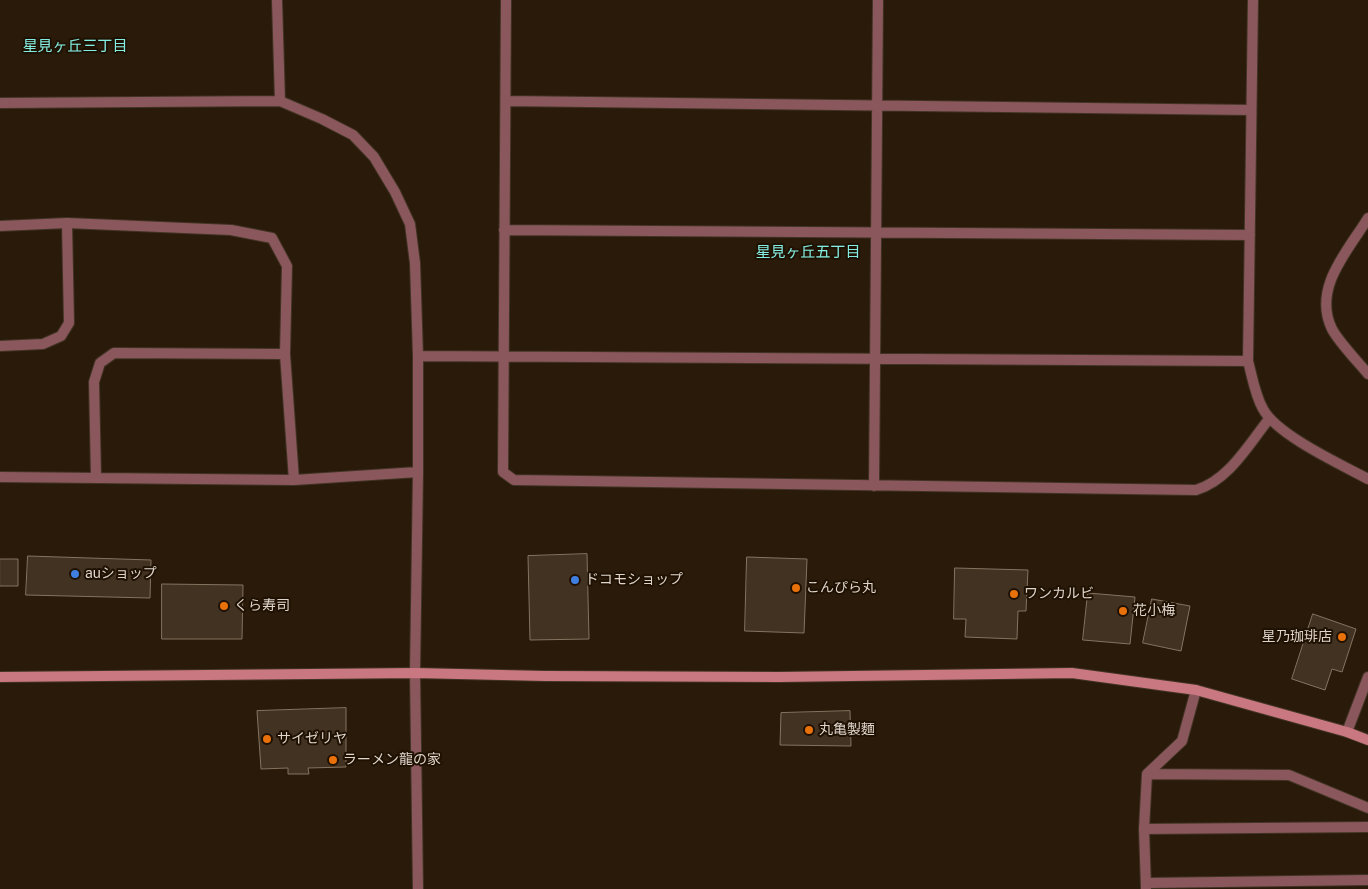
<!DOCTYPE html>
<meta charset="utf-8">
<style>
body{margin:0}
canvas{display:block;background:#291a09}
</style>
<canvas width="1368" height="889"></canvas>
<script>
const ctx = document.querySelector('canvas').getContext('2d');
ctx.lineJoin = 'round';
function paint(path, color) {
  ctx.fillStyle = color;
  ctx.fill(path, 'evenodd');
}
function stroke(path, color, width, dash) {
  ctx.strokeStyle = color;
  ctx.lineWidth = width;
  ctx.lineCap = dash ? 'butt' : 'round';
  ctx.setLineDash(dash || []);
  ctx.stroke(path);
}
function drawText(font, color, halo, rows, align = 'center') {
  ctx.font = font + ' "Public Sans","Noto Sans JP",sans-serif';
  ctx.lineWidth = 4;
  ctx.setLineDash([]);
  ctx.textBaseline = 'middle';
  ctx.strokeStyle = halo;
  ctx.fillStyle = color;
  for (const [text, x, y, turn = 0] of rows) {
    ctx.save();
    ctx.translate(x, y);
    ctx.rotate((+turn || 0) * Math.PI / 180);
    ctx.textAlign = isNaN(turn) ? turn : align;
    if (halo) ctx.strokeText(text, 0, 0);
    ctx.fillText(text, 0, 0);
    ctx.restore();
  }
}
const building = new Path2D(`
 M587,554l2,85 -59,1 -2,-84z
 M28,556l123,4 -1,38 -124,-3z
 M747,557l60,2 -3,74 -59,-2z
 M0,559h18v27h-18z
 M955,568l73,2 -2,41h-8l-1,28 -52,-2 1,-18h-12z
 M162,584l81,1 -1,54h-80z
 M1088,593l47,4 -5,47 -47,-4z
 M1152,599l38,7 -9,45 -38,-8z
 M1313,614l43,15 -14,43 -10,-3 -7,21 -33,-11z
 M346,708v59l-38,1 1,6h-21v-6l-27,1 -4,-58z
 M850,711l1,35 -71,-1 1,-32z`);
paint(building, '#423221');
stroke(building, '#857360', 1);
const lane = new Path2D(`
 M1147,774l142,1 79,33
 M1144,829l224,-2
 M1146,883l222,-3
 M1146,888l-2,-59 3,-55 35,-33 14,-51`);
const street = new Path2D(`
 M277,0l3,101
 M506,0l-3,472 11,8 682,10c33,-10 53,-46 73,-71
 M1253,0l-5,361c4,15 7,34 15,48 14,26 77,55 105,70
 M506,101l745,9
 M0,103l280,-2 42,18 31,16 21,22 21,35 15,32 5,39 3,93v116l-3,201 3,216
 M1368,218c-20,33 -56,70 -36,111 6,12 26,33 36,45
 M0,226l67,-3 164,7 41,8 15,28 -2,88 9,126
 M504,230l746,5
 M0,346l43,-2 18,-8 8,-13 -2,-100
 M418,356l830,5
 M0,477l294,3 124,-8
 M96,477l-2,-95 6,-19 14,-10 171,1
 M874,486l4,-486
 M1347,732l21,-55`);
const secondary = new Path2D(`
 M0,677l415,-4 130,3 234,1 293,-4 124,17 151,42 21,8`);
stroke(lane, '#423424', 12);
stroke(street, '#423424', 12);
stroke(secondary, '#423424', 12);
stroke(lane, '#8a575c', 10);
stroke(street, '#8a575c', 10);
stroke(secondary, '#c97780', 10);
for (const [x, y, r, color] of [
 [75,574,5,"#3f7fe0"],
 [575,580,5,"#3f7fe0"],
 [796,588,5,"#e8710a"],
 [1014,594,5,"#e8710a"],
 [224,606,5,"#e8710a"],
 [1123,611,5,"#e8710a"],
 [1342,637,5,"#e8710a"],
 [809,730,5,"#e8710a"],
 [267,739,5,"#e8710a"],
 [333,760,5,"#e8710a"]
]) {
  const dot = new Path2D();
  dot.arc(x, y, r, 0, 2 * Math.PI);
  ctx.fillStyle = color;
  ctx.fill(dot);
  stroke(dot, '#1f1102', 2);
}
drawText('14px', '#dfd5cb', '#1f1102', [
 ["auショップ",85,574],
 ["ドコモショップ",585,580],
 ["こんぴら丸",806,588],
 ["ワンカルビ",1024,594],
 ["くら寿司",234,606],
 ["花小梅",1133,611],
 ["星乃珈琲店",1332,637,"right"],
 ["丸亀製麵",819,730],
 ["サイゼリヤ",277,739],
 ["ラーメン龍の家",343,760]
], 'left');
drawText('15px', '#84ede2', '#1f1102', [
 ["星見ヶ丘三丁目",75,46],
 ["星見ヶ丘五丁目",808,252]
]);
</script>
